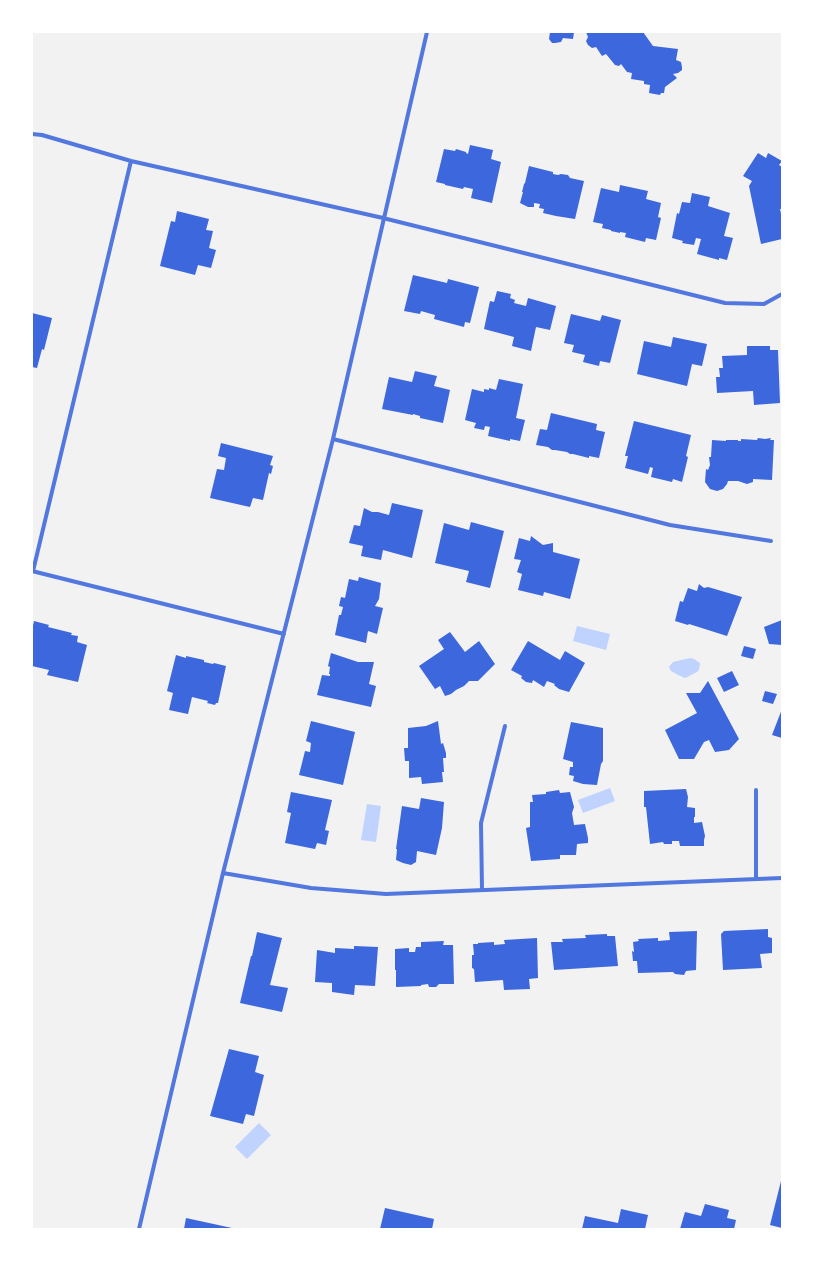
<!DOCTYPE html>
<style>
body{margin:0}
#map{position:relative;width:814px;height:1261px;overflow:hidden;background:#f2f2f2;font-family:"Source Sans 3",sans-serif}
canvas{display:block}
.frame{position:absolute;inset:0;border:33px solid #fff;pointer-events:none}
</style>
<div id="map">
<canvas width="814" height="1261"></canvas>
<div class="frame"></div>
</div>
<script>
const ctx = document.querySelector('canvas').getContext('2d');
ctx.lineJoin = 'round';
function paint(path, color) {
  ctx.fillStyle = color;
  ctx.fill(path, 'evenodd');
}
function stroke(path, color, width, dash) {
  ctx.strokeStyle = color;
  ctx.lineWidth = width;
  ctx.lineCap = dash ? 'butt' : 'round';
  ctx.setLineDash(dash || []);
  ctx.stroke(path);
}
paint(new Path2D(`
 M577,626l33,8 -4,16 -33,-9z
 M690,658l4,1 6,4c-1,9 -1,8 -9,12 0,0 -5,3 -6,3 -1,0 -12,-6 -14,-7l-2,-4 4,-5z
 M610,788l5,13 -32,12 -5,-13z
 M367,804l14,2 -5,36 -15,-2z
 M259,1123l12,12 -24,24 -12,-12z`), '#bfd3fe');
paint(new Path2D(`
 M550,32h24l-1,7 -10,-1 -2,4 -6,1h-3l-3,-4z
 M586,32h57l10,14 25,3 -2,11 5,2 1,5v3l-4,3 -5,1 4,4 -12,9 -1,6h-3l-1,2 -11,-2 1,-8 -6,-1v-3l-13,-2 1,-6 -5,-1 -6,-8 -2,2 -4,-1 -9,-11 -4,2 -6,-9 -4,1 -4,-3 -2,-4 2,-4z
 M470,145l23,5 -2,9 10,3 -9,41 -21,-5 2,-9 -9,-2 -1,2 -18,-4v-1l-9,-2 8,-33 11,2 1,-2 10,3v1l2,1z
 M758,153l8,5 2,-5 14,8 -3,4 3,2v42h-2l2,9v21l-21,5 -12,-58 3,-5 -9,-5z
 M529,166l24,6v2l5,1 3,-1 7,1 2,3 14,3 -9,38 -19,-3 -13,-3 1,-4 -5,-1 1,-4 -6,-1v4h-6l-8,-4 3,-11h-1l2,-8 1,-1z
 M620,185l28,6 -2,8 15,4 -3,14 3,1 -5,22 -10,-2 -1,4 -20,-5 1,-4 -6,-1v1l-9,-2v-1l-9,-2 1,-4 -10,-2 8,-34 18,4z
 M692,193l18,4 -2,9 22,7 -6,23 9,2 -6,22 -8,-2v2l-22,-6 4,-15 -5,-1 -2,7 -12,-2 1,-2 -11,-3 5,-25 2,1 3,-12 8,1z
 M177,211l32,8 -3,11 7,1 -4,17 7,2 -5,18 -13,-3 -3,10 -35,-9 11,-45 4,1z
 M413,275l34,8 1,-4 31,8 -9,36 -5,-1 -1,5 -30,-8 1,-4 -14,-4 -1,3 -16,-3z
 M497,291l14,3 -1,4 5,2 -1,3 12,3 2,-8 28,8 -6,24 -14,-3 -5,24 -19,-5 2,-9 -30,-8 6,-28 4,1z
 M32,313l20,5 -8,32 -2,-1 -5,19 -5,-1z
 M571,314l29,7 2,-6 19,5 -11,43 -10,-2 -1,5 -16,-4 2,-7 -13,-3 2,-7 -10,-2z
 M673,337l34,7 -5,22 -10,-2 -5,22 -50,-12 7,-33 27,6z
 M747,346h23v4h8l2,53 -26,2 -1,-14 -36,2 -1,-16h4l-1,-9h4l-1,-12 25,-1z
 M415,371l22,5 -3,10 16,4 -7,33 -23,-5v-2l-7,-2v1l-31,-6 7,-32 23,5z
 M499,379l24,5 -7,34 9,2 -5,21 -10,-2v2l-22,-5 2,-9 -5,-1 -1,4 -10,-2 2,-5 -11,-3 7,-31 12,3v-3l5,1v-2l7,2z
 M551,413l46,11 -1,6 9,2 -6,26 -10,-2v2l-16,-4h-3l-3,-2 -12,-2h-3l-4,-3 -12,-2 4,-16 7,1z
 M634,421l57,14 -5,21 2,1 -6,25 -9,-3 -1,3 -21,-5 2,-9 -3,-1 -2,7 -23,-6 3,-12h-3z
 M758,438l7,1 6,-1 -1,2h4l-2,40 -19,-1v3l-6,2 -9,-3h-10l-1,3 -4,5 -6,2 -7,-2 -5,-7 1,-13 2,1 2,-5 -1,-8h2l1,-17 14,1v-1h12v1h3v-2l16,1z
 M221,443l52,13 -3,9 3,1 -2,8 -2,-1 -6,27 -10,-2 -3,9 -40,-9 7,-29 7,1 2,-12 -8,-2z
 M392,503l31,7 -11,48 -29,-8 -2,10 -20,-4 2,-10 -14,-3 5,-18 6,1 4,-18 8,4h6l11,3z
 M471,522l33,9 -14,57 -24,-6 3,-11 -34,-8 9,-40 25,7z
 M531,536l12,9 10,-2v9l27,7 -10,40 -26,-7 -1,4 -25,-6 4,-16 -5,-2 4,-12 -7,-1 5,-21 11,3z
 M359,577l22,6 -2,16 -4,7 8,2 -6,26 -9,-3 -2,12 -31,-8 4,-20h2l2,-8 -4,-1 2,-9 4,1 4,-19 9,2z
 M699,584l5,4 4,-1 34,10 -15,39 -38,-12 -1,1 -13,-4 5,-20 3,1 5,-14 9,3z
 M782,620v25l-13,-1 -5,-17z
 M34,621l15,4 -1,2 24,6 -1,2 7,1 -1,6 10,3 -9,37 -31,-7 2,-5 -17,-4v-36z
 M450,632l15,20 14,-11 16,23 -17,17h-9l-5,5 -8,4 -5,4 -6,2 -5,-10 -5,3 -16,-23 25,-17 -6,-9z
 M528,641l32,19 5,-9 20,12 -16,29 -10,-3 -5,-4 1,-1 -8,-3 -3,6 -11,-7 -1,3 -6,-1 -5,-4 1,-2 -11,-6z
 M744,646l12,3 -3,10 -12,-3z
 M331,653l27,9h16l-5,22 7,2 -5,21 -54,-12 5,-20 8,1v-2h-1l1,-7 -2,-1z
 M176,655l10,3v-2l18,4v2l9,2 1,-1 12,3 -8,37h-2l-1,2 -8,-2 1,-2 -16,-4 -4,17 -19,-4 4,-17 -6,-2z
 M732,671l7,14 -15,7 -7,-14z
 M708,681l31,58 -10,11 -14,2 -6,-12 -5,2 -10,17h-15l-14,-29 32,-17 -11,-20h14z
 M765,691l12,3 -4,10 -11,-3z
 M782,709v29l-10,-3z
 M311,721l44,11 -12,53 -44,-10 6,-24 5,1 1,-9 -5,-2z
 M438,721l3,23 2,-1 3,10v5h-3l1,14h-2l1,10 -21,2 -1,-7 -12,1v-17h-4l-1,-13h4v-20l18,-2z
 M571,722l32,6v33l-2,3 -4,21 -14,-1 -10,-3 1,-5 -5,-1 1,-8h3v-5l-10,-3z
 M686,789l2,8 -1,10 8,1v9h-1v6l8,-1 3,14 -1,4v6h-24l-1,-5h-7v3h-8l-1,-2 -13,2 -4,-37h-2v-16z
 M559,790l1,3 10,-1 4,15 -2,6 2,12 11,-1 3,14v5l-11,1 -1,11h-16v4l-29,2 -5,-33 4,-1v-25h3l-1,-7 14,-1v-2z
 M291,792l41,8 -7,30 4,1 -3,14 -9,-2 -2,6 -30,-6 6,-30 -4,-1z
 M421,798l23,4 -2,26 -6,27 -19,-4 -1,11 -5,3 -8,-2 -7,-3 1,-11h-1l6,-43 17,3z
 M768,929v8l4,1v15l-12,1 2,14 -39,2 -2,-36 3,-3z
 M697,931l-1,39 -10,1 -2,4 -9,-1 -2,-2 -35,1 -1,-12h-4l-1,-10 2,1 -1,-10 6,-1 -1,-2 20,-1v3l12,-1 -1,-8z
 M257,932l25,6 -12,47 18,3 -6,24 -42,-9 11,-47h1z
 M607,934v2h8l3,30 -64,4 -3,-28h12l-1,-3 24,-1 -1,-3z
 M537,938l1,40 -9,1 1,10 -26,1 -1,-10 -28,2 -1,-13 -2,-1v-13h2l-1,-11h5v-1l16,-1v3l11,-1 -1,-4z
 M444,941l-1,4h10l1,39h-15l-3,3h-7l-1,-3 -7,1v1l-25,1v-17h-1v-21l14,-1v4h6l1,-5h5v-5z
 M354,946l24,1 -3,39 -20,-1 -1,10 -22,-3v-9l-17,-1 2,-32 18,3v-5l19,1z
 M229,1049l30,7 -4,16 9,3 -10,41 -8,-2 -3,10 -33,-8z
 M781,1181h1v47l-12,-3z
 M705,1204l24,6 -2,8 9,2 -2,9h-54l5,-17 16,4z
 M385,1208l49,11 -2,10h-52z
 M621,1209l27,6 -3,14h-63l3,-13 33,7z
 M186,1218l46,10v1h-48z`), '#3d67dc');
stroke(new Path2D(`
 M32,134l10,1 89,26 252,57 342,85 39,1 18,-10
 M333,439l337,86 101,16
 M32,571l252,63
 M33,571l98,-410
 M756,790v89
 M223,873l88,15 75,6 396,-16
 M482,890l-1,-67 24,-97
 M139,1229l84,-356 110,-434 94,-407`), '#5277de', 4);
</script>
